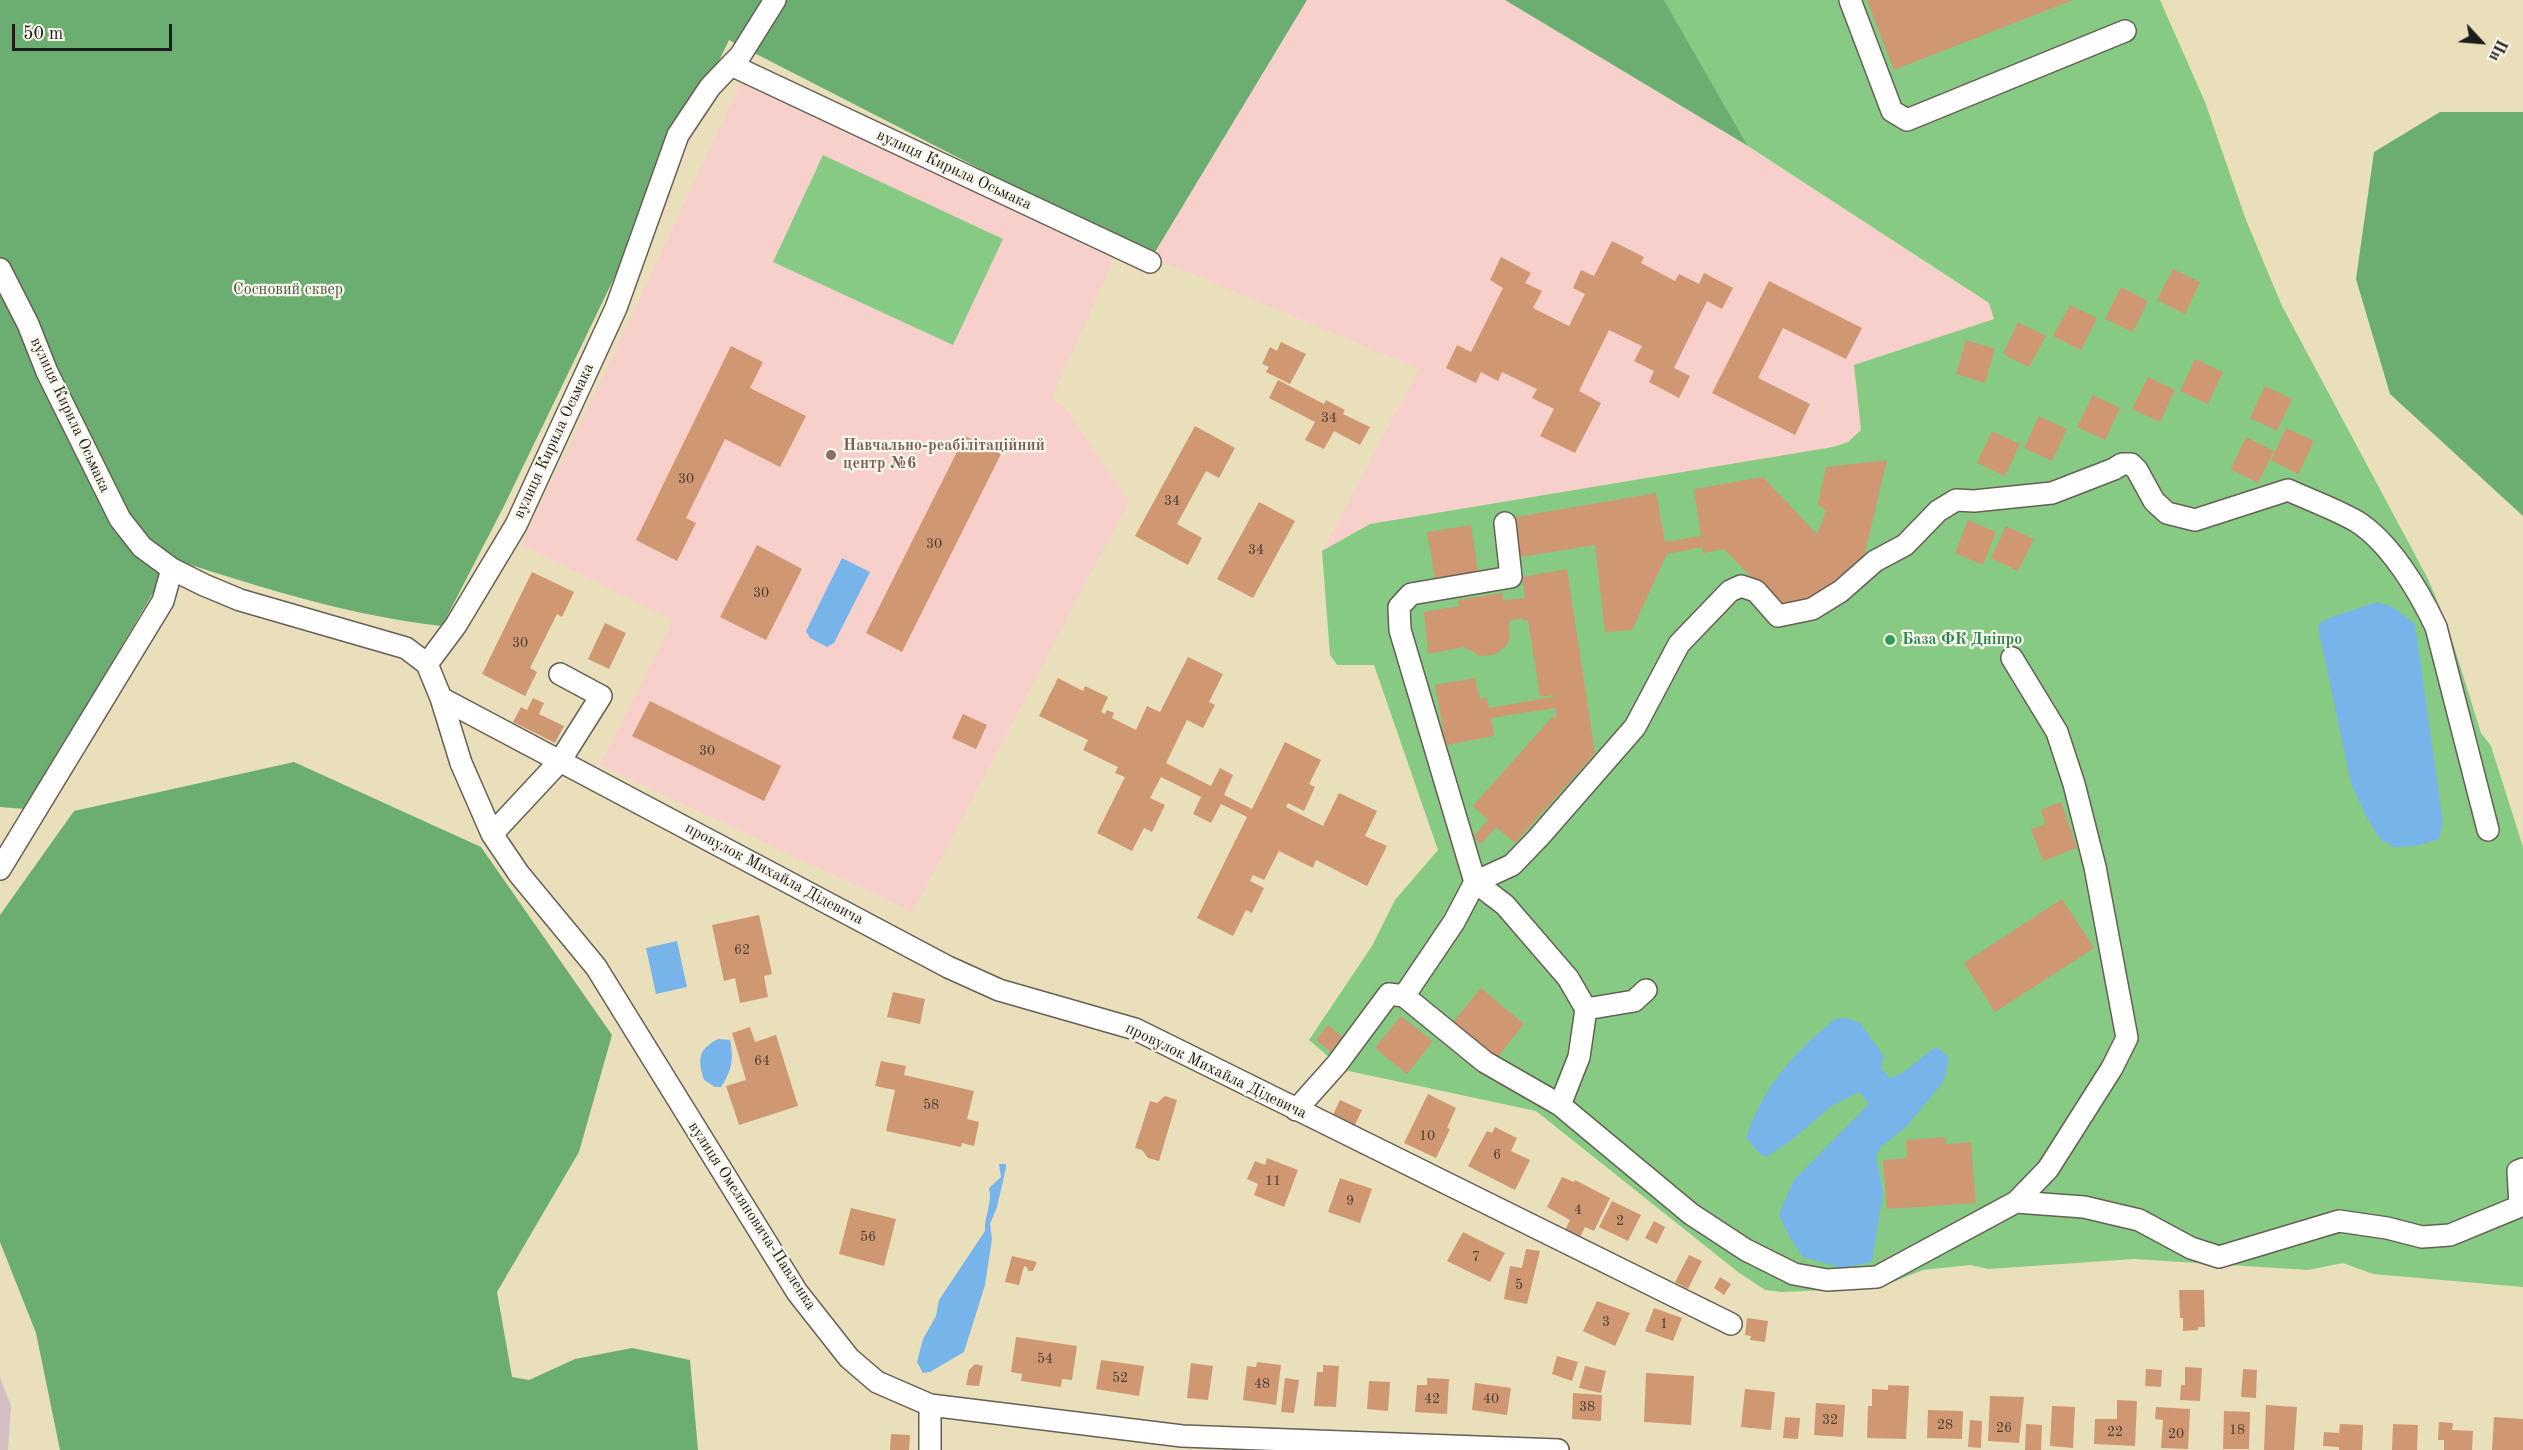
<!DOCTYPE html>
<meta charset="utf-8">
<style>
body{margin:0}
#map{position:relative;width:2523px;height:1450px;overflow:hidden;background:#eadfbb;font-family:"Old Standard TT",serif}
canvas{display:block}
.north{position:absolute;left:2451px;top:12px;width:60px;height:60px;-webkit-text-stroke:4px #fbf7ec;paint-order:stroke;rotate:116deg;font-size:16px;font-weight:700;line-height:24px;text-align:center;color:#1c1c1c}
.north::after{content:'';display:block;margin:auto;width:21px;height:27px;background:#1c1c1c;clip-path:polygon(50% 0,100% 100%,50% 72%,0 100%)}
.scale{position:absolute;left:12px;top:24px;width:160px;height:27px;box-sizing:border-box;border:3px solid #1c1c1c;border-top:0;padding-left:8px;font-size:18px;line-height:21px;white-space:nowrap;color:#1c1c1c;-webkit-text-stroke:4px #fbf7ec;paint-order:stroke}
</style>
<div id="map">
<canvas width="2523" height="1450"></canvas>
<div class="north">Пн</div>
<div class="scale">50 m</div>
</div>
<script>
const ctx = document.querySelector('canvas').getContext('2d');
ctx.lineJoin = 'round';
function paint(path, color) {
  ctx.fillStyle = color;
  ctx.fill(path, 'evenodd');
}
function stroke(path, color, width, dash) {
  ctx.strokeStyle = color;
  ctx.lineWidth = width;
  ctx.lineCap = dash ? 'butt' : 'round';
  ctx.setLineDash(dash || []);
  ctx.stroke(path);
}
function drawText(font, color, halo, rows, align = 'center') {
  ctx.font = font + ' "Old Standard TT",serif';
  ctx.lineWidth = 4.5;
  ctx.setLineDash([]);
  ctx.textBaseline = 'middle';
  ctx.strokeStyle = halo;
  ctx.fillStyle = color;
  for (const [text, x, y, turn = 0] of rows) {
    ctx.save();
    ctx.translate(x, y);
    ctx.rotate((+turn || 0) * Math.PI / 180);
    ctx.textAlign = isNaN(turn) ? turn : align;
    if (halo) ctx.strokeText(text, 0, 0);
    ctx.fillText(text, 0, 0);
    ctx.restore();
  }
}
paint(new Path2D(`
 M1307,0h198l243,146 241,158 5,15 -139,46 6,65 -12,12 -16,5 -463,77 -48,27 97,-182 -267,-112z
 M742,80l372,179 -62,139 13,10 64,93 -216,411 -313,-147 73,-145 -152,-75 94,-194z`), '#f7d0cc');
paint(new Path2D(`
 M0,1377l11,29 -3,44h-8z`), '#d2bec3');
paint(new Path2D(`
 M1664,0h496l45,102 41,118 36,86 146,273 19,45 34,109 10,13 32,101v440l-150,-13 -30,-11 -35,7 -174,-11 -146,10 -17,-4 -48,5 -45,18 -97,4 -16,-2 -27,-18 -202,-161 -192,-41 -35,-30 63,-94 23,-46 43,-50 -64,-185h-37l-7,-10 -8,-104 48,-27 463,-77 15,-5 13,-12 -7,-65 140,-46 -5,-16 -241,-157z
 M823,155l180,84 -50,106 -180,-83z`), '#86ca84');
paint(new Path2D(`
 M0,0h1307l-155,257 -423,-217 -225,466 -62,120c-90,-10 -177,-37 -263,-65h-7l-147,248 -25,-2z
 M1505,0h159l84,146z
 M2440,112h83v404l-133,-122 -34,-115 18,-127z
 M294,762l187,85 131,188 -33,117 -82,140 15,85 17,3 46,-21 57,-11 58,12 8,90h-638l-24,-117 -36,-91v-327l74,-104z`), '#6cae72');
paint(new Path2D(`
 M842,558l28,14 -36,71 -7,4 -17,-9 -4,-7z
 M2377,602l16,5 22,17 28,199 -4,16 -24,7 -21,1 -14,-8 -14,-23 -15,-33 -33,-156 3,-5 8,-4z
 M677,941l10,46 -31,7 -10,-46z
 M1847,1018l13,5 24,33 -3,12 9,10c18,-5 30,-21 46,-31l13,10 -5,24 -38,46 -25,20 -5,9 7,37 -11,69 -30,6 -39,-11 -14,-21 -10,-22 15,-34 75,-76 -10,-12 -26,13 -44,37 -23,15 -6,-3 -14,-16c19,-54 46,-83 89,-119z
 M718,1039l12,1c4,19 2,30 -9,47h-6l-11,-7c-6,-20 -7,-30 14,-41z
 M999,1164h7v4l-9,39 -7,17 2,15 -7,46 -21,67 -34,20 -7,1 -6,-11 6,-23 13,-23 3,-16 46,-69c-1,-15 8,-29 4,-43l12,-11z`), '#77b4e9');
paint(new Path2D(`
 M1867,0h206l-179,70z
 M1612,241l32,16 -3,6 34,18 4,-7 20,10 5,-11 29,15 -11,21 -15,-8 -33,67 16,8 -11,22 -30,-16 5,-11 -20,-10 8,-15 -33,-16 -30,61 22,12 -26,50 -35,-17 14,-27 -22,-11 5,-9 -35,-17 -4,9 -17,-9 -5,11 -30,-15 11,-23 14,7 32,-64 -13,-8 11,-23 30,16 -6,10 17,8 -9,17 36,18 16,-32 -12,-6 8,-18 13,6z
 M2173,269l27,13 -15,32 -28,-14z
 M1769,281l93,47 -16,31 -63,-31 -25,50 52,26 -15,31 -83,-42z
 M2121,287l27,14 -15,31 -28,-13z
 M2070,305l27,13 -16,32 -28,-14z
 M2018,322l28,14 -17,31 -26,-13z
 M1966,340l29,9 -10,34 -29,-9z
 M1281,342l25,12 -16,30 -24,-12 3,-5 -7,-3 8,-17 7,4z
 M731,346l32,16 -13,26 56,28 -26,51 -55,-28 -39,79 10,5 -19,38 -41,-21z
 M2195,359l28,13 -15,32 -28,-13z
 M2148,377l27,13 -15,32 -28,-13z
 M1278,380l46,24 2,-4 19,10 -2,4 27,13 -10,18 -26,-14 -10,18 -19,-9 10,-18 -46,-24z
 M2265,386l27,13 -15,32 -27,-13z
 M2093,395l27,13 -15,32 -28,-13z
 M2039,416l28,13 -15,32 -28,-13z
 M1195,426l40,22 -16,30 -13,-7 -29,53 25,14 -14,27 -53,-29z
 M2286,428l28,13 -16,33 -27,-14z
 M1992,431l28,13 -15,32 -28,-13z
 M965,436l36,18 -99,198 -36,-19z
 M2246,437l28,14 -16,32 -27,-14z
 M1887,460l-23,97 -45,44 -38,6 -57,-58 -21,4 -1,-6 -35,7 -35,76 -27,2 -10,-87 -75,12 -4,-40 140,-24 9,49 36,-6 -7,-47 69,-12 54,57 9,-23 -8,-7 8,-37z
 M1259,502l36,19 -42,77 -36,-19z
 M1968,520l28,12 -13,33 -28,-12z
 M1471,525l7,46 -43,7 -8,-46z
 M2006,526l28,13 -16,32 -27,-13z
 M757,545l45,24 -36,71 -46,-23z
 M1567,569l28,184 -80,90 -19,-16 -15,17 -8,-7 15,-17 -15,-14 80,-90 4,4 -2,-12 -64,10 3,18 -48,9 -11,-60 40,-7 5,21 7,-2 2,11 64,-11v-2l-13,2 -12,-77 -5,1v-3l-14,3 1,17 -4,8 -12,9 -14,1 -16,-9 -36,7 -4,-42 35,-6 -1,-6 44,-7 1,7 22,-2 -3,-21z
 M532,572l42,20 -12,25 -5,-3 -27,54 7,4 -12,24 -43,-22z
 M605,623l21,10 -17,36 -21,-10z
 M1188,657l35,17 -14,28 6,3 -12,23 -16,-8 -21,43 45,23 9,-18 13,7 -9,20 28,14 33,-67 36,18 -12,24 6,3 -11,24 -16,-8 -2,4 37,19 16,-33 38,18 -12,25 22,10 -20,40 -51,-26 -3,8 -34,-17 -15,29 -11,-5 -3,6 14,7 -12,25 -6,-3 -13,26 -36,-18 50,-101 -26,-13 -10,19 -18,-9 8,-17 -40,-20 -11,21 15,7 -13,27 -8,-4 -12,23 -35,-18 28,-56 -10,-4 3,-6 -35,-17 5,-10 -49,-24 19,-38 25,13 2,-5 23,11 -7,15 4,2 2,-4 7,3 -2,5 24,12 11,-24 13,6z
 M533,698l11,5 -5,11 25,12 -9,17 -42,-21 8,-15 6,3z
 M650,701l131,65 -17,35 -132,-65z
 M963,714l24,11 -11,24 -24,-11z
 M2061,802l16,46 -34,13 -12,-32 14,-5 3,6 -7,-20z
 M2062,899l32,49 -99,64 -31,-49z
 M759,915l13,59 -8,2 4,21 -28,6 -5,-25 -11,3 -12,-56z
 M1481,988l43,36 -30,38 -44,-36z
 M893,992l32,7 -5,25 -33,-7z
 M1401,1016l32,25 -26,33 -32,-26z
 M1328,1025l19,16 -12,14 -19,-15z
 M750,1027l5,15 21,-7 22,71 -59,19 -13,-39 20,-6 -14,-47z
 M881,1061l25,5 -2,9 70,16 -7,28 12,3 -5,24 -12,-3 -1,4 -75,-16 9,-41 -20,-4z
 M1428,1094l28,14 -9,20 3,1 -14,29 -32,-15z
 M1165,1096l12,4 -18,61 -11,-3 -6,-8 -7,-2 15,-47 7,2z
 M1340,1100l22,10 -8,17 -22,-10z
 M1495,1127l22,11 -6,13 19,9 -15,30 -47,-24 19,-35 5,2z
 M1946,1137v7l25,-2 5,61 -89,6 -4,-49 24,-2 -1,-18z
 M1267,1158l31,12 -14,37 -30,-12 4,-11 -11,-5 8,-18 10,4z
 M1562,1177l12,5 1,-2 35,18 -16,33 -9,-4 -7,14 -15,-7 7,-14 -23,-13z
 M1340,1178l32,11 -12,34 -32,-11z
 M1612,1201l29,14 -13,26 -29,-14z
 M851,1208l45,11 -12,47 -45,-12z
 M1654,1221l11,6 -8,17 -12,-6z
 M1463,1232l42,21 -15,29 -43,-21z
 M1526,1249l14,2 -13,53 -23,-5 6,-33 12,2z
 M1689,1255l13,6 -14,28 -13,-7z
 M1012,1256l25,6 -4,9h-5l-1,-4 -3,-1 -5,19 -14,-3z
 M1720,1277l11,7 -7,11 -10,-7z
 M2179,1290h25l1,37h-7v3l-15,1v-13h-3z
 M1597,1301l33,12 -15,33 -32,-15z
 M1654,1308l28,10 -9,23 -28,-10z
 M1747,1318l21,3 -3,21 -15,-2 1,-4 -6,-1z
 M1016,1337l61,9 -5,34 -10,-1 -1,8 -40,-6 1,-7 -11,-2z
 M1557,1356l21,6 -6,19 -20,-7z
 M1101,1360l43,6 -5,30 -43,-7z
 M1257,1362l24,3 -5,40 -33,-5 4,-34 9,1z
 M1191,1363l22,3 -5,34 -21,-2z
 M975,1364l8,2 -4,20 -13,-1 3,-15z
 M1323,1365l16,1 -3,41 -22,-1 3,-34h6z
 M1585,1366l21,5 -5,22 -22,-5z
 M2185,1367l17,1 -2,33 -20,-1 1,-15h4z
 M2146,1369l16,1 -1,17 -16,-1z
 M2243,1369l14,1 -1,28 -15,-1z
 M1646,1373l48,3 -3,49 -47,-3z
 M1285,1378l14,2 -5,33 -13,-1z
 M1427,1378l22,1 -2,35 -32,-2 2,-27h10z
 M1369,1381l21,1 -2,29 -21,-2z
 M1475,1383l36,5 -4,27 -35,-5z
 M1888,1385l21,1 -3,53 -39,-1 1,-32h4v-17l16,1z
 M1745,1389l30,3 -4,38 -30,-3z
 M1573,1393l29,2 -1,26 -29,-2z
 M1990,1396l34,1 -5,46 -31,-2z
 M2117,1400l20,1 -2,45 -41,-2 1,-25h22z
 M1816,1403l29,2 -2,32 -29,-2z
 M2266,1405l31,2 -3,43h-30z
 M2052,1406l23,1 -2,41 -23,-2z
 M2156,1407l34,2 -2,40 -27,-1 2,-28 -8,-1z
 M1928,1410l35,1 -1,28 -35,-1z
 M2224,1411l26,1 -1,37h-26z
 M1785,1417l15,1 -2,21 -15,-1z
 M2494,1417l29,2v31h-31z
 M1970,1420l12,1 -1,27 -13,-1z
 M2439,1422l14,1 -1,7 21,1 -1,19h-28v-10h-6z
 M2026,1424l16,1 -1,25h-16z
 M2340,1424l23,1 -1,25h-23v-3l-16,-1 1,-14 15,1z
 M2393,1424l25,1 -1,25h-25z
 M891,1434l19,1 -1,15h-19z`), '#d09872');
const minor = new Path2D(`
 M1850,0l42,111 15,9 218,-89
 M731,65l9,-9 35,-56
 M0,269l28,55 19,48 73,147 22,28 30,22 32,16 36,15 166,48 21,16
 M2012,658l45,74 17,52 21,83 32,171 -15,30 -64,101 -32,33
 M427,664l14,34 20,65 31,71 27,40 77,93 201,325 52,66 28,24 53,23 252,31 376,14
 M427,664l29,-39 60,-100 100,-217 62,-173 32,-48 21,-22 419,197
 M441,698l507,269 51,23 136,39 596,295
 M492,834l68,-73 41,-65 -41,-22
 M0,869l163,-268 9,-32
 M1404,996l50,-74 21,-40 -75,-252 -1,-23 12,-13 100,-17 -6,-54
 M1586,1009l48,-8 12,-11
 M1560,1105l19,-48 7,-48 -18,-31 -63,-73 -30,-23 37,-17 27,-28 96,-110 44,-83 51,-53 11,-5 15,5 22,25 34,-7 29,-18 34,-30 30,-16 33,-34 18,-11 18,1 78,-8 62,-24 8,-5h9l6,6 17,31 13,12 28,7 93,-30c22,10 47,19 68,31 34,21 63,70 80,106l52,203
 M1296,1110l41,-46 52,-70 15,2 81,66 75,43 131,109 55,36 48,24 33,6 50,-3 139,-75 68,5 55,13 52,28 28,9 120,-36 48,7 35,9 28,-2 73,-30
 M2520,1206l-2,-35 5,-2
 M930,1405v45`);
stroke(minor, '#646054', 24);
stroke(minor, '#fff', 21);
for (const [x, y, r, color] of [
 [831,455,6,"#8d6e63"],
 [1890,640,6,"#2e9e5b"]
]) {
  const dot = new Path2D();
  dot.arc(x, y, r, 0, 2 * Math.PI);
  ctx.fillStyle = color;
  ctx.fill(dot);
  stroke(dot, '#fbf7ec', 2);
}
drawText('14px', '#493b32', null, [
 ["34",1329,418],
 ["30",686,479],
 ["34",1172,501],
 ["30",934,544],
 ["34",1256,550],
 ["30",761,593],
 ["30",520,643],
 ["30",707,751],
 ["62",742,950],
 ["64",762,1061],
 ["58",931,1105],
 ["10",1427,1136],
 ["6",1497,1155],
 ["11",1273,1181],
 ["9",1350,1201],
 ["4",1578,1210],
 ["2",1620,1221],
 ["56",868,1237],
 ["7",1476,1257],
 ["5",1519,1285],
 ["3",1606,1322],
 ["1",1664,1324],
 ["54",1045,1359],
 ["52",1120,1378],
 ["48",1262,1384],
 ["42",1432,1399],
 ["40",1491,1399],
 ["38",1587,1407],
 ["32",1830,1420],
 ["28",1945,1425],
 ["26",2004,1428],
 ["18",2237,1430],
 ["22",2115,1432],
 ["20",2176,1434]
]);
drawText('16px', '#1c1c1c', '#fbf7ec', [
 ["вулиця Кирила Осьмака",954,170,25],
 ["вулиця Кирила Осьмака",70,415,65],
 ["вулиця Кирила Осьмака",554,441,-65],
 ["провулок Михайла Дідевича",774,874,28],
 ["провулок Михайла Дідевича",1216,1071,26],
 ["вулиця Омеляновича-Павленка",752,1216,57]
]);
drawText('16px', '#415940', '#fbf7ec', [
 ["Сосновий сквер",288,290]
]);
drawText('bold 16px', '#785e54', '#fbf7ec', [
 ["Навчально-реабілітаційний",843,446],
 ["центр №6",843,464]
], 'left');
drawText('bold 16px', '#27864d', '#fbf7ec', [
 ["База ФК Дніпро",1902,640]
], 'left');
</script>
